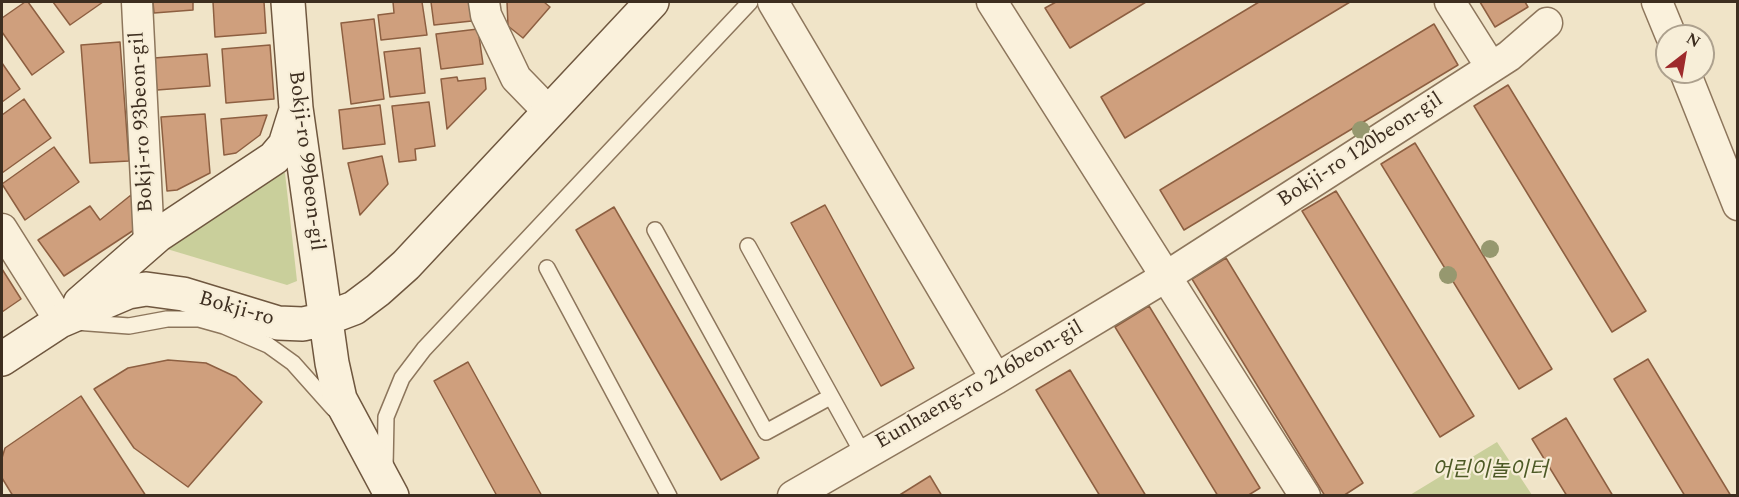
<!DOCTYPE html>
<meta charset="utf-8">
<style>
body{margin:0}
#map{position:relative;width:1739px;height:497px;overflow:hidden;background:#f0e4c8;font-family:Spectral,serif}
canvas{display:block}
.frame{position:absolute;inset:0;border:3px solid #3d2e20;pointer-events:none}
.north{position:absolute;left:1655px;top:24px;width:60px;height:60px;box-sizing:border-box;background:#f7eed8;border:2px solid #ada18e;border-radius:50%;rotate:31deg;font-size:16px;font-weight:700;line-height:24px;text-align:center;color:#3d2e20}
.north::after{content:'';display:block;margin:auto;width:21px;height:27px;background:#9e2a2b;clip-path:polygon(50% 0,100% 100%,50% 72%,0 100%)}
</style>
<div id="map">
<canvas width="1739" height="497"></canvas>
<div class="frame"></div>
<div class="north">N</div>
</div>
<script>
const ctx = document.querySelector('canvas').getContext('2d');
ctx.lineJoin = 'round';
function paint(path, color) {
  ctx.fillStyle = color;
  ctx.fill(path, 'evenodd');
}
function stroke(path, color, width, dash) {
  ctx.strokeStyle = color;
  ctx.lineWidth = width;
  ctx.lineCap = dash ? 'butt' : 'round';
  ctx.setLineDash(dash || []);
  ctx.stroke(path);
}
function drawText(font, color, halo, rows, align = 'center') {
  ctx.font = font + ' Spectral,"Noto Sans KR",serif';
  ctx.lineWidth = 4.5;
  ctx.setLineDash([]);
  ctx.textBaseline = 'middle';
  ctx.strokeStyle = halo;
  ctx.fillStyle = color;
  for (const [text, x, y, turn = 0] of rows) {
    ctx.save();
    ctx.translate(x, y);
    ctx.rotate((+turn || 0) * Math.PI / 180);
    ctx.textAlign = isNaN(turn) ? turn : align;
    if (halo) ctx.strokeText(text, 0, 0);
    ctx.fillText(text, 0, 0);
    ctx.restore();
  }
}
paint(new Path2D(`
 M279,172l6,1 12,108 -10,4 -120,-36z
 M1497,442l35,53h-122z`), '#c9cf9b');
const building = new Path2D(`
 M25,2h3l36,50 -32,23 -30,-43v-14z
 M53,2h50l-33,23z
 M153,2h40v8l-39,3z
 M213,2h51l2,31 -51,4z
 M393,2h29l5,33 -46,5 -3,-25 16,-2z
 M431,2h39l2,19 -38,4z
 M507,2h37l6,5 -27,31 -15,-12z
 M1056,2h90l-76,46 -25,-40z
 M1259,2h91l-225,136 -24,-41z
 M1480,2h45l3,5 -33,20z
 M374,19l10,80 -33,5 -10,-81z
 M1434,24l24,41 -274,165 -24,-40z
 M478,29l5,35 -42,5 -5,-35z
 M120,42l9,119 -39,2 -9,-118z
 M270,45l4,54 -48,4 -4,-54z
 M420,48l5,45 -35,4 -6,-45z
 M207,54l3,32 -53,4 -3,-32z
 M2,63l18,26 -18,13z
 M457,77l1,4 27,-3 1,11 -39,40 -6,-50z
 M1508,85l138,226 -34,21 -138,-226z
 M24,99l27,39 -49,35v-58z
 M429,102l6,44 -20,3 1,11 -17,2 -7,-56z
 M380,105l5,39 -42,5 -4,-39z
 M205,114l5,59 -33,17 -10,1 -6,-74z
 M267,115l-7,20 -24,18 -12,2 -3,-36z
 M1415,143l137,226 -33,20 -138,-225z
 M54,147l25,35 -54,38 -23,-36z
 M382,156l6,28 -28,31 -12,-52z
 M1336,191l138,225 -34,21 -138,-226z
 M131,195l10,16 -1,15 -76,50 -26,-36 52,-34 10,14z
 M825,205l89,163 -33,18 -90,-163z
 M614,207l145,251 -38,22 -145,-250z
 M1226,258l137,225 -20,13h-18l-133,-217z
 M2,269l19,30 -19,13z
 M1149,306l111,182 -13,8h-29l-103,-169z
 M1648,359l83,137h-46l-71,-117z
 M168,360l38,3 30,14 26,25 -74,85 -54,-39 -40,-59 34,-21z
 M468,362l74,134h-45l-63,-115z
 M1070,370l76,126h-46l-64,-106z
 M81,396l65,100h-133l-11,-18v-20l3,-10z
 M1566,418l47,78h-46l-35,-57z
 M930,476l12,20h-44z`);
paint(building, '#cf9f7d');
stroke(building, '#8d5f41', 1.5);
const lane = new Path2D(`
 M655,230l111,202 64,-35
 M748,246l115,208
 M547,268l122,228
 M75,322l54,4 38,-7h32l25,7 44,19 25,18 41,46
 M385,468l1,-51 16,-39 22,-29 326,-347`);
const street = new Path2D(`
 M137,2l12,240
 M484,2l2,13 30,63 32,33
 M773,2l223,377
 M992,2l313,494
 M1450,2l41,65
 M1657,2l14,34
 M1685,72l53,133
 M2,229l58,92
 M793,496l203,-117 171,-103 342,-220 38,-33`);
const secondary = new Path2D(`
 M288,2l8,106 36,255 8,36 52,97
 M80,303l78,-68 116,-77 11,-13 10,-32
 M2,359l58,-38 68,-29 18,-3 37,5 95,29 25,1 22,-5 29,-11 24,-18 28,-25 246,-263`);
stroke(lane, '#8d765c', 18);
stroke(street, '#8d765c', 33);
stroke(secondary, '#6f573f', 36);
stroke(lane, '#faf1dc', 15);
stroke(street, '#faf1dc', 30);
stroke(secondary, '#faf1dc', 33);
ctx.fillStyle = '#96986f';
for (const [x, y] of [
 [1361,130],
 [1490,249],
 [1448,275]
]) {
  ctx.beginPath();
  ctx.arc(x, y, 9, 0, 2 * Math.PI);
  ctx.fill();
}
drawText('21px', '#3d2e20', '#f7eed8', [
 ["Bokji-ro 93beon-gil",143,122,-93],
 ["Bokji-ro 120beon-gil",1361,151,-33],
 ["Bokji-ro 99beon-gil",305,161,83],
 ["Bokji-ro",236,310,16],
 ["Eunhaeng-ro 216beon-gil",980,386,-30]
]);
drawText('italic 21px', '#4d5a26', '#f7eed8', [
 ["어린이놀이터",1490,472]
]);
</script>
